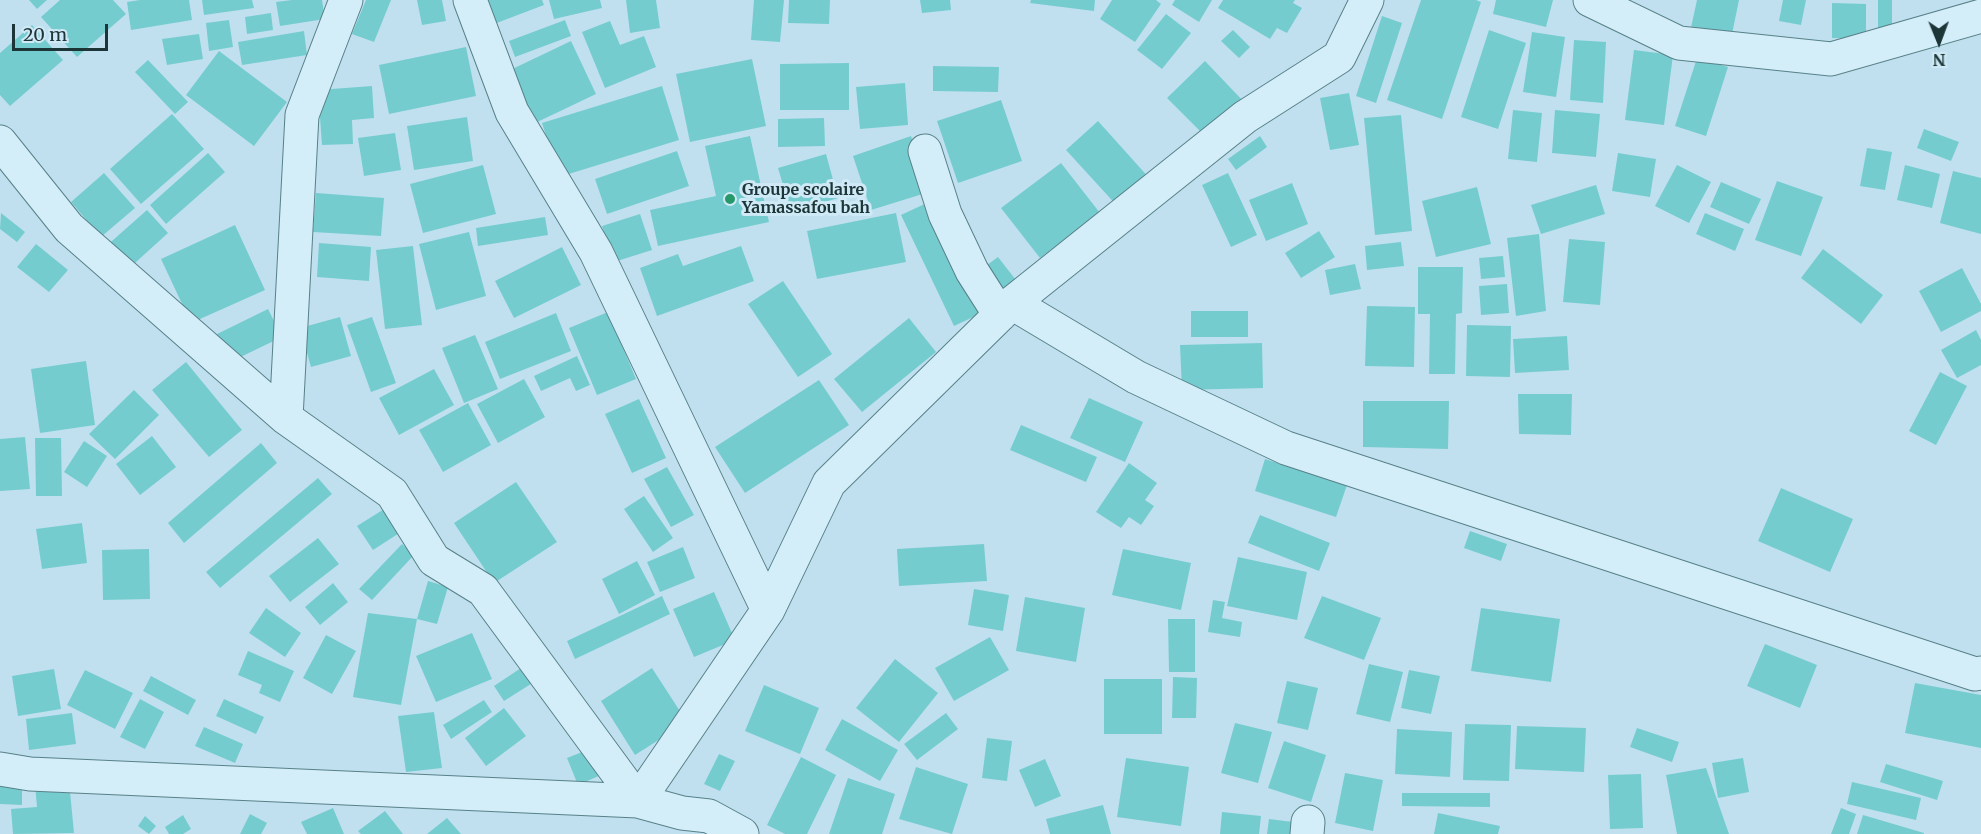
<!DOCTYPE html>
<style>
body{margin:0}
#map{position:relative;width:1981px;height:834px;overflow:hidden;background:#c0e0ef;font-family:Merriweather,serif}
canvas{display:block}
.north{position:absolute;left:1909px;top:12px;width:60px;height:60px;-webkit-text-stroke:4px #cfeaf6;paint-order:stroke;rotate:179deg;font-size:16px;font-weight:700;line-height:24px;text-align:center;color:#1c3537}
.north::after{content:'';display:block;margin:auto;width:21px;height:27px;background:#1c3537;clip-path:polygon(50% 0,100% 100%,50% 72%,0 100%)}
.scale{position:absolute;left:12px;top:24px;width:96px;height:27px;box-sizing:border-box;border:3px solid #1c3537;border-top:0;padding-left:8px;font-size:18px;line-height:21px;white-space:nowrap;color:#1c3537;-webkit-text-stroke:4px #cfeaf6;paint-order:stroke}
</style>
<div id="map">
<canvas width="1981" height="834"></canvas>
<div class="north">N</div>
<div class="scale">20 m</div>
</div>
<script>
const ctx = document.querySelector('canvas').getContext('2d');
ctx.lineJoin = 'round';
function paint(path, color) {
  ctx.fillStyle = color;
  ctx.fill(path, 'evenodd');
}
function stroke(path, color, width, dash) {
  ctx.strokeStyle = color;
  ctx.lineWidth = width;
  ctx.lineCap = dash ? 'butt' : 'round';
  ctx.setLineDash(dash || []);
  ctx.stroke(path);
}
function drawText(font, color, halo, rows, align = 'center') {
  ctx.font = font + ' Merriweather,serif';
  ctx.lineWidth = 6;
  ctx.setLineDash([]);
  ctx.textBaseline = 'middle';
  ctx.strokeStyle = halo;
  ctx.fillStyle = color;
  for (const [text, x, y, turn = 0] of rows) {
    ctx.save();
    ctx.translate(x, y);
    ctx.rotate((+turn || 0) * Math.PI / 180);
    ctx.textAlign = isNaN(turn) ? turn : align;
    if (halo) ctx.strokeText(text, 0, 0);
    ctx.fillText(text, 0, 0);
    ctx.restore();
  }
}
paint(new Path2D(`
 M29,0h18l-10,9z
 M60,0h53l13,14 -49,43 -36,-40z
 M140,0h49l3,20 -61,10 -4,-28z
 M202,0h50l2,8 -50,7z
 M292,0h30l3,19 -45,7 -4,-24z
 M366,0h25l-17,42 -22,-8z
 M417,0h25l4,21 -24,4z
 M484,0h58l2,5 -50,19z
 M549,0h51l2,8 -48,11z
 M626,0h30l4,28 -30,5z
 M754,0h30l-4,42 -29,-2z
 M789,0h41l-1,24 -41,-1z
 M920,0h30l1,10 -29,3z
 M1031,0h64l-1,11 -64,-8z
 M1112,0h44l5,4 -26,38 -35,-23z
 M1175,0h37l-13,22 -27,-17z
 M1223,0h72l-2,3 9,5 -15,25 -10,-5 -7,11 -52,-31z
 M1421,0h55l5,2 -39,117 -55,-19z
 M1496,0h57l-7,27 -53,-13z
 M1697,0h42l-8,39 -41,-7z
 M1783,0h23l-5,25 -22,-4z
 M1878,0h14v28h-14z
 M1832,3l34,1v35l-34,-1z
 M271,13l2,17 -26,4 -2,-17z
 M1166,14l25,19 -29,36 -25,-19z
 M1382,16l20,7 -26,80 -20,-7z
 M229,20l4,27 -24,4 -3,-28z
 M565,20l6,16 -56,21 -6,-16z
 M610,21l10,24 24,-9 12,31 -51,21 -23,-56z
 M32,25l31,35 -53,46 -10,-11v-42z
 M1233,30l17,17 -11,11 -18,-17z
 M1489,30l37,13 -28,86 -37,-12z
 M304,31l3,24 -65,10 -4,-23z
 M1532,32l33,5 -9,60 -33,-5z
 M199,34l4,25 -36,6 -5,-26z
 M1574,40l32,2 -3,61 -33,-3z
 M571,41l25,53 -65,31 -25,-53z
 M466,47l10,49 -87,18 -10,-49z
 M1634,50l39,5 -9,70 -39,-5z
 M219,51l68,51 -33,44 -68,-51z
 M1697,58l31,9 -22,69 -31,-10z
 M752,59l14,67 -76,16 -14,-68z
 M148,60l40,42 -13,12 -40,-42z
 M1205,61l41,43 -37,36 -42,-42z
 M849,63v47h-69v-46z
 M933,66l66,1 -1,25 -65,-1z
 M905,83l3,42 -48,4 -4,-42z
 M372,86l2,32 -22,2 1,24 -31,1 -4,-55z
 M662,86l17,54 -120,37 -17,-54z
 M1349,93l10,52 -29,5 -10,-52z
 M1001,100l21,61 -64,22 -21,-62z
 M1513,110l29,3 -5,49 -29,-3z
 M1555,110l45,4 -4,43 -44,-4z
 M172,114l32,35 -63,55 -31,-35z
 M1401,115l11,116 -37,4 -11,-117z
 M467,117l6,44 -59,9 -7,-44z
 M824,118l1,28 -47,1v-28z
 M1098,121l53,59 -31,29 -54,-59z
 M1924,129l35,13 -8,19 -34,-13z
 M395,133l6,37 -37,6 -6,-38z
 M750,136l19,86 -111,24 -8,-36 66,-14 -11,-50z
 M911,136l18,56 -58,18 -18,-54z
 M1260,136l7,11 -31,23 -8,-11z
 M1867,148l25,4 -7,38 -25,-4z
 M677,151l12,35 -82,28 -12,-35z
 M208,153l17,19 -59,52 -16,-19z
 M1618,153l38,6 -6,38 -38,-6z
 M826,154l12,44 -47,14 -13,-44z
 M1061,163l39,50 -60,45 -39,-50z
 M483,165l13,49 -73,19 -13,-49z
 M1677,165l34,17 -22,41 -34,-17z
 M1905,165l35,9 -8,34 -35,-8z
 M1953,171l28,7v56l-41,-11z
 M104,173l31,35 -34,29 -30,-35z
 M1228,173l29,62 -26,12 -29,-62z
 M1777,181l46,16 -22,59 -46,-16z
 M1721,182l40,17 -12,25 -39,-17z
 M1292,183l16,41 -42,17 -17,-41z
 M1596,185l9,29 -64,20 -10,-29z
 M1477,187l14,57 -55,13 -14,-56z
 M316,193l68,5 -3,38 -68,-4z
 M931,201l53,111 -30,14 -53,-111z
 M147,210l21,23 -43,39 -21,-24z
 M1,213l24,19 -8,10 -17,-13z
 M896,213l10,49 -89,17 -10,-48z
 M1705,213l39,16 -9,22 -39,-17z
 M640,214l12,36 -38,12 -12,-36z
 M545,217l3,18 -70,11 -2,-18z
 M235,225l30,65 -74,33 -30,-64z
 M1319,231l16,26 -34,21 -16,-25z
 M469,232l17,64 -50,14 -17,-66z
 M1539,234l7,77 -30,5 -9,-78z
 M1569,239l36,3 -5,63 -37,-3z
 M1401,242l3,24 -37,4 -2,-24z
 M319,243l52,4 -2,34 -52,-4z
 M36,244l32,26 -19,22 -32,-25z
 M413,246l9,79 -37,4 -9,-79z
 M741,246l13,35 -97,35 -17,-48 38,-14 5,12z
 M562,247l19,38 -67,33 -19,-37z
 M1823,249l60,46 -22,29 -60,-46z
 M1503,256l2,21 -24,2 -2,-21z
 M998,257l21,27 -20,15 -20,-28z
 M1355,264l6,25 -31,6 -5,-25z
 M1418,267h45l-1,46 -6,1 -1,60h-26l1,-60h-12z
 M1962,268l19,36v7l-40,21 -22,-41z
 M783,281l49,73 -34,23 -50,-73z
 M1507,284l2,29 -28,2 -2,-29z
 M1367,306l48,1 -1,60 -49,-1z
 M268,309l14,28 -56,27 -13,-28z
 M1191,311h57v26h-57z
 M608,312l28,67 -39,16 -28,-67z
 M556,313l15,38 -71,28 -15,-37z
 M340,317l11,39 -40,11 -11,-39z
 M372,317l24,66 -25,9 -24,-67z
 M909,318l27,34 -74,60 -28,-33z
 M1467,325l44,1 -1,51 -44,-1z
 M1976,330l5,10v25l-24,13 -16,-28z
 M475,335l23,54 -34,14 -22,-55z
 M1567,336l2,34 -54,3 -2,-34z
 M1262,343l1,45 -81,2 -2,-45z
 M577,356l13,29 -14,6 -6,-13 -29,13 -7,-15z
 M86,361l9,64 -55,8 -9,-64z
 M186,362l56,68 -33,27 -57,-67z
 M434,369l20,36 -55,30 -20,-37z
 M1940,372l27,14 -31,59 -27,-14z
 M524,379l21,38 -47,26 -21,-39z
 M819,380l30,45 -104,68 -30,-46z
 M134,390l25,25 -44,44 -26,-25z
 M1518,394h54l-1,41 -52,-1z
 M1089,398l54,24 -18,40 -55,-24z
 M639,399l27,59 -34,15 -27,-59z
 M1363,401h86l-1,48 -85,-2z
 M468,403l23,42 -48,27 -24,-42z
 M1021,425l76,32 -11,25 -76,-32z
 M152,436l24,31 -36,28 -24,-31z
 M25,437l5,52 -30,2v-52z
 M35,438h26l1,58h-26z
 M84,441l23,15 -20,31 -23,-15z
 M261,443l16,20 -93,80 -16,-20z
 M1265,459l82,26 -11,32 -81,-26z
 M1129,463l28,20 -12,17 9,6 -13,19 -12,-8 -8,11 -25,-16z
 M667,467l27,48 -23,12 -27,-48z
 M318,478l14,16 -112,94 -14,-16z
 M516,482l41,60 -63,41 -40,-60z
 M1781,488l72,31 -23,53 -72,-31z
 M644,496l29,42 -20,14 -29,-43z
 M389,506l15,24 -31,20 -16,-24z
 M1260,515l70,28 -11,28 -71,-28z
 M82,523l5,40 -45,6 -6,-40z
 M1470,531l37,13 -6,17 -37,-13z
 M318,538l21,26 -49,38 -21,-26z
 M402,544l12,11 -42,45 -13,-11z
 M984,544l3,37 -88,5 -2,-37z
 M683,547l12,31 -35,14 -13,-30z
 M149,549l1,50 -47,1 -1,-50z
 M1123,549l68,14 -10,47 -69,-15z
 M1238,557l69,15 -10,48 -70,-14z
 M637,561l18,34 -36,19 -17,-35z
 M428,581l20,6 -11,37 -20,-5z
 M333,583l15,19 -28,23 -15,-18z
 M974,589l35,6 -6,36 -35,-6z
 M714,592l21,48 -41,17 -21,-48z
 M662,596l8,18 -95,45 -8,-18z
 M1322,596l59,22 -17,42 -60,-22z
 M1025,597l60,11 -9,54 -60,-11z
 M1213,600l12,2 -3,16 20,4 -2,15 -32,-5z
 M266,608l35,25 -16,24 -36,-24z
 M1481,608l79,11 -9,63 -80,-11z
 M368,613l49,6 -16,86 -48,-8z
 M1168,619h27v53h-26z
 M472,633l20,46 -56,23 -20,-46z
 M326,635l30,16 -24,43 -29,-16z
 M990,637l19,33 -55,31 -19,-33z
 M1765,644l52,21 -17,43 -53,-22z
 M248,651l46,20 -14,31 -21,-9 3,-8 -24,-10z
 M895,659l43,34 -39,49 -43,-34z
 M1369,664l34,8 -13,50 -34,-8z
 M524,666l10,16 -30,19 -10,-15z
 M652,668l35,54 -52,33 -34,-54z
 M54,669l7,40 -43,7 -6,-40z
 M85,670l48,23 -18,36 -48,-24z
 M1409,670l31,6 -9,38 -30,-6z
 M151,676l45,24 -8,15 -45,-24z
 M1173,677l24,1 -1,40h-24z
 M1104,679h58v55h-58z
 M1287,681l31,7 -10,42 -31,-7z
 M1915,683l66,12v53l-76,-15z
 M764,685l55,23 -19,46 -55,-23z
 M140,699l24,13 -19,37 -25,-12z
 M224,699l40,18 -8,17 -40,-18z
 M484,700l8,12 -41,27 -8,-14z
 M504,708l22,28 -40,30 -21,-28z
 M434,712l8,56 -36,4 -8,-56z
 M72,713l4,31 -47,6 -3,-31z
 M946,713l12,16 -41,31 -13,-16z
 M842,719l56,31 -18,31 -55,-31z
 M1235,723l37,9 -14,51 -37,-10z
 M1465,724l46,1 -2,56 -46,-1z
 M1517,726l69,2 -2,44 -69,-3z
 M204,727l39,17 -8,19 -40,-17z
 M1637,728l42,14 -7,20 -42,-15z
 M1397,729l55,3 -2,45 -55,-3z
 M987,738l25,3 -5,40 -25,-3z
 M1284,741l42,14 -15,47 -43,-14z
 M597,746l11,26 -30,13 -11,-27z
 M719,754l16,7 -15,30 -16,-7z
 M801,757l35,18 -29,59h-22l-18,-9z
 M1126,758l63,9 -8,59 -64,-9z
 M1743,758l6,34 -31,6 -6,-35z
 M1045,759l16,37 -26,11 -16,-37z
 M1886,764l57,17 -6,19 -57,-18z
 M916,767l52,17 -16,50 -53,-15z
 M1706,768l23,66h-52l-11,-59z
 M1345,773l38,7 -10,51 -38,-8z
 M0,774h22v31l-22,-1z
 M1641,774l2,54 -33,1 -2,-54z
 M848,778l47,16 -13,40h-53z
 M69,781l5,52 -61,1 -2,-25 26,-2 -2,-23z
 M1852,782l69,16 -5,22 -69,-16z
 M1402,793h88v14l-88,-1z
 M1103,805l8,29h-61l-4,-15z
 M333,808l11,26h-37l-6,-12z
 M1841,808l15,6 -7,20h-18z
 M385,811l18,23h-42l-3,-3z
 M1222,812l39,4 -2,18h-39z
 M1438,813l62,13 -2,8h-64z
 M250,814l17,9 -6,11h-21z
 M183,815l8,14 -8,5h-14l-4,-7z
 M1863,815l61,18v1h-67z
 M145,816l11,10 -7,8 -11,-8z
 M447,818l14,16h-34z
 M1269,819l32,4 -2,11h-32z`), '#75ccce');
const street = new Path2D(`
 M470,0l42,112 84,140 172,358
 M1590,0l89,43 152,16 150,-43
 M0,142l69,86 217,190 106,75 42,67 49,30 155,211 130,-191 61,-127 183,-180 233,-186 94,-60 28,-57
 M925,151l20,63 27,57 28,44
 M1012,303l124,74 150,71 689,226 6,-1
 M286,418l16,-303 44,-115
 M0,769l30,5 608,27 44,12 27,3 33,18
 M1307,834l1,-12`);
stroke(street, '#578188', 35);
stroke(street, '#d3eef9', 33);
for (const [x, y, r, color] of [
 [730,199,6,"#26986a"]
]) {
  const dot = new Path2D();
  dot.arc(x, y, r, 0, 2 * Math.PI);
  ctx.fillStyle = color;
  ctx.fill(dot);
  stroke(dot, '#cfeaf6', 2);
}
drawText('bold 16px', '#1c3537', '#cfeaf6', [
 ["Groupe scolaire",742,190],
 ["Yamassafou bah",742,208]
], 'left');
</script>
